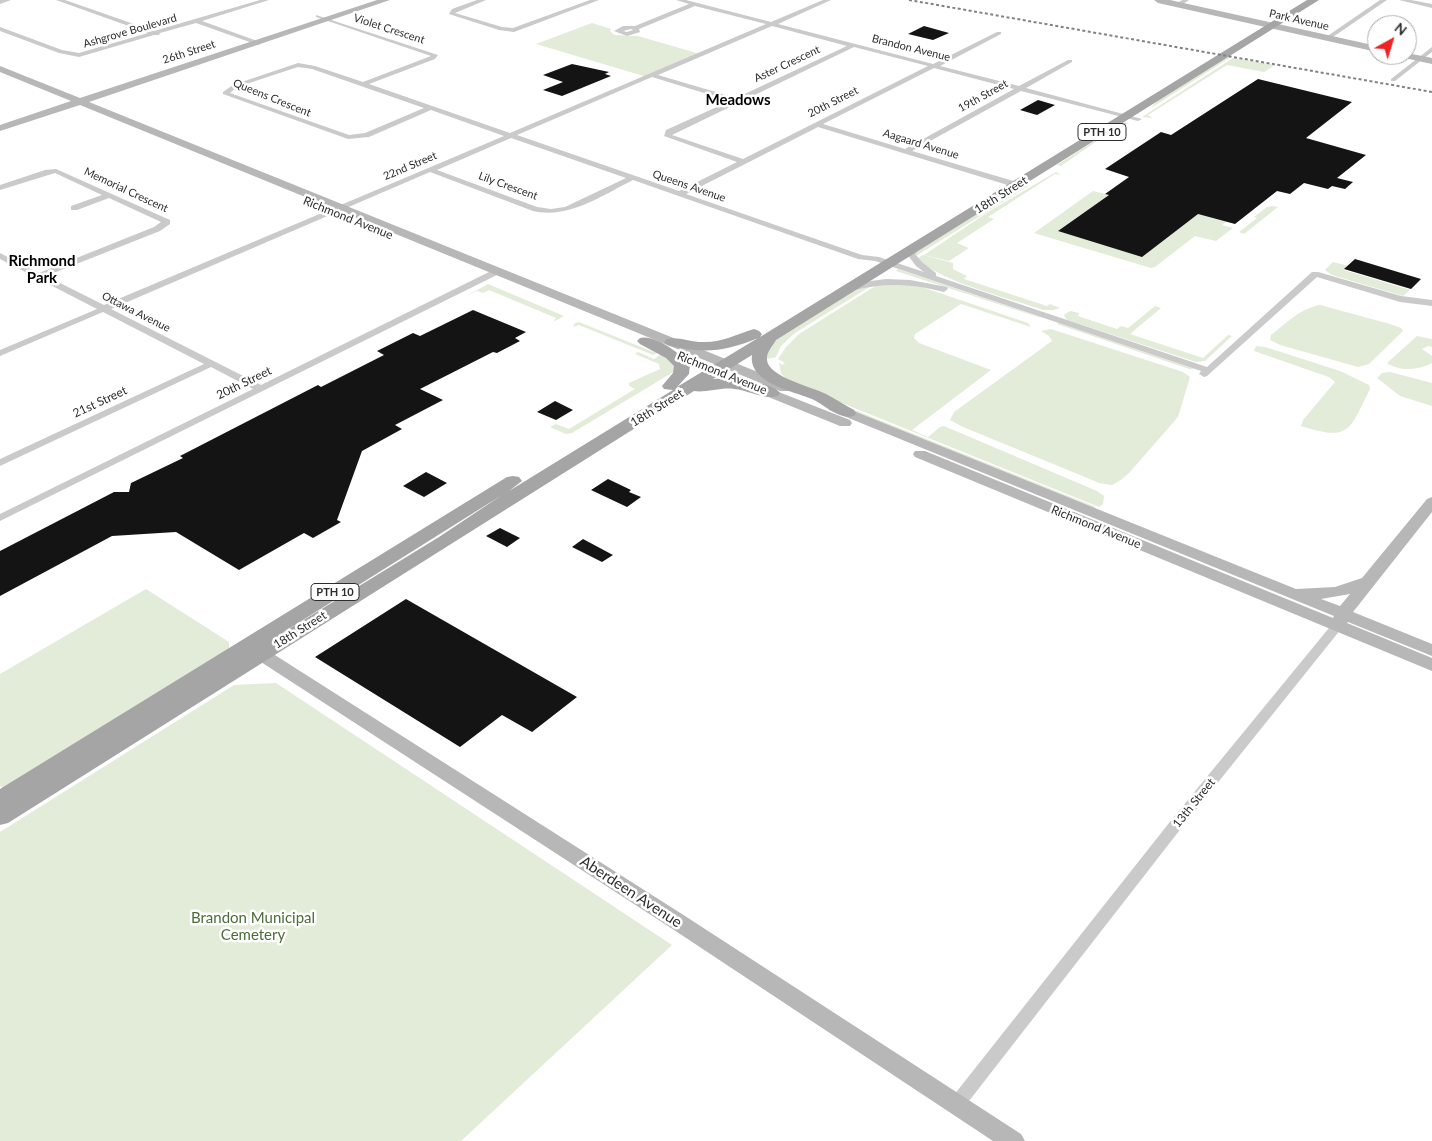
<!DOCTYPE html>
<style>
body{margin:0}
#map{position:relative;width:1432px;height:1141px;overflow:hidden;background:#fff;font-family:Lato,sans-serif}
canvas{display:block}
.north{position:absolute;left:1367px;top:15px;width:50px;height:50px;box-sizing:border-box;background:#fff;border:1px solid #ababab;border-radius:50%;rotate:39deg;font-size:14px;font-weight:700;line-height:20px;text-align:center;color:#2d2d2d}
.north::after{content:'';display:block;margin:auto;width:18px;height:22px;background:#f12222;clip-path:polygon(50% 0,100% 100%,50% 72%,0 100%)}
</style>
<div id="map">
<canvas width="1432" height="1141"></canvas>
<div class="north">N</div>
</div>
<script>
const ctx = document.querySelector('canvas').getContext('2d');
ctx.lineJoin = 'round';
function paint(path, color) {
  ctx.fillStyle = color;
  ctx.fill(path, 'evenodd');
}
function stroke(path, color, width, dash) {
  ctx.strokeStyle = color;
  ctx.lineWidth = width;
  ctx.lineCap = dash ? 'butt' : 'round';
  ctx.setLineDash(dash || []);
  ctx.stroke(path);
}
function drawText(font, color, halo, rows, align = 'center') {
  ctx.font = font + ' Lato,sans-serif';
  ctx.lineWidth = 5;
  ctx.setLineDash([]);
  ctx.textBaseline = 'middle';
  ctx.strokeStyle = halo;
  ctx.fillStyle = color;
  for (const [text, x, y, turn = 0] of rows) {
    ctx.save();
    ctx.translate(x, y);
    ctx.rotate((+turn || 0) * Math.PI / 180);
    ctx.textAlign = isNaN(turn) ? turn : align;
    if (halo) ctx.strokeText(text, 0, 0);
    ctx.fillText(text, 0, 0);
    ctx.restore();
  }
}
paint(new Path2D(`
 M592,23l19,6 -1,2 4,4 24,1 62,18 -53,23 -111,-33z
 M1228,57h3l-80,51 6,-7z
 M1233,58l42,7 -11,7 -37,-7 -79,50 5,3 -11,-1z
 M1124,122l5,1 -35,20 -33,23 -4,-1z
 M1056,172l5,3 -6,-1 -67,43 6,2 -37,24 12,5 -20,13 -25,-6 64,-43z
 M1025,184l5,1 -114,71 -1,-3z
 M1093,191l16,4 -51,36 140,-17 28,8 -4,3 11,3 -17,13 -21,-5 -40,31 -4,1 -117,-35z
 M1272,206l6,1 -34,27 -5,-2 18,-14 -3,-1 13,-10z
 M923,255l30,8v6l14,7 -3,3 83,27 3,-2 10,4 -7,2h-10c-31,-11 -106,-29 -125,-52z
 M1333,262l16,4 -5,4 66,20 -7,6 -71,-21 -7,-5z
 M898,269l142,48 1,1 -145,-47z
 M488,284l76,32 -11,6 3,-4 -67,-28 -6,3 -6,-2 -11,5z
 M877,285h39l112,38 3,4 -70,-23 -46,30 -1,4 5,5 72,27 -79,60 16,7 12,-10 4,-1 153,65 7,5 -1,8 -4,3 -309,-125 -9,-8 -2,-12 3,3 3,-2 -7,-4 8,-12 13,-13z
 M871,286l-76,47 -14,13 -5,11 -13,3 10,-18 10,-8 70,-43z
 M1320,305l70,19 11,4 2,3 -34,33 -11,3 -78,-22 -10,-5 1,-5c16,-12 28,-26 49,-30z
 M1155,306l6,2 -31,26 73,24 25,-23 4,1 -27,25 -9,1 -129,-42 -3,-5 6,-4 9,2 -1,3 39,13 4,-3 7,2z
 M579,322l67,27 11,4 -4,2 -74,-30 -6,2 2,-4z
 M1059,323l133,45 1,1h-4l-132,-45z
 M1051,329l132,43 7,5 -12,40 -49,56 -8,7 -9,5 -13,-2 -14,-6 -122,-50 -13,-7 4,-8 98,-71 -3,-5 -8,-5z
 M1417,336l15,3v8l-4,-1 -6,3 10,7v7c-13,7 -32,9 -45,0z
 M1256,346l9,1 75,24 29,14 1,4c-21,41 -19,53 -69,37l2,-6 32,-38 -6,-5 -75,-26z
 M638,352l16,7 7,-5 14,10v7l-103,62 -6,1 -16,-7 6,-3 13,5 66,-40 -6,-3v-3l31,-14 -1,-5 -24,-10z
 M1390,372l42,11v23l-32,-10 -23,-18 5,-5z
 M833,401l24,10 239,96 -3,1 -249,-101z
 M146,589l83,53v7l-218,144 -11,-7v-112z
 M276,683l396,262 -211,196h-461v-309l234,-147z`), '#e2ecd9');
paint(new Path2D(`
 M924,26l25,7 -16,7 -25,-6z
 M572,64l37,8 -4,2 6,2 -49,20 -19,-6 20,-8 -20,-7z
 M1258,79l94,23 -46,36 60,17 -29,23 16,4 -8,7 -13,-3 -4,3 -24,-6 -14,11 -13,-3 -42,33 -37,-10 -56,43 -84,-26 51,-36 -4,-1 24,-17 -24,-8 56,-37 10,3z
 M1038,100l17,5 -18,10 -17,-5z
 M1355,259l66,20 -10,10 -67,-20z
 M473,310l53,22 -11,6 5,3 -23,12 -4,-1 -73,37 23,11 -48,25 7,4 -40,22 -25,69 4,2 -28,16 -9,-5 -65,37 -63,-38 -64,4 -112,60v-45l114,-59h15l2,-9 52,-25 -3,-2 138,-71 3,2 63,-32 -7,-4 36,-18 7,3z
 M555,401l18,9 -17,10 -19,-8z
 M426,472l21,11 -23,14 -21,-11z
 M608,479l23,11 -2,2 12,5 -14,10 -36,-17z
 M500,528l20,10 -13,9 -21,-11z
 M583,539l30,16 -11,7 -30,-15z
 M406,599l171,98 -45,35 -30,-17 -42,32 -145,-90z`), '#141414');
paint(new Path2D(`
 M0,0h11l-11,4z
 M56,0h9l89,31 106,-31h9l-67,21 58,21v2l-2,1 -62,-22 -36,10 -1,2h-5l-75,22 -20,-4 -59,-22v-4l62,23 17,3 69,-20z
 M477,0h9l-31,13 47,14 11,1 77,-28h9l-85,32 -15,-2 -50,-16 3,-5z
 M676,0h10l85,22 52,-22h8l-53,24 155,40 64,-32h4v2l-61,32 79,20 49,-26h4v2l-46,26 116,31 -4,2 -117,-30 -109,60 108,32v4h-6l-196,-60 -132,67 176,61 17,2 45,15 -8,-6 -9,-12c1,-6 6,-10 13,-9l1,2 -6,7 7,8 14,11v3l271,91 105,-95h6l83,24 31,4v6l-32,-4 -83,-25 -110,99 -3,1 -5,-3 2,-3 -326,-110 -17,-2 -225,-79c-32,16 -64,39 -100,31l-103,-39 -319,137 150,76 234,-116h6v4l-501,248v-7l253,-125 -42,-22 -211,99v-7l204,-95 -101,-52 -103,44v-6l97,-41 -97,-50v-6l39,20 115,-46 7,-5 -52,-24 -32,12h-6v-4l31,-11 -47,-22 -55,17v-5l45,-15 11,-1 114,51v4l-10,7 -114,45 58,29 400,-169 -73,-26 -62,27 -21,2 -125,-45v-2l10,-7 65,-22 17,3 48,16 68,-26 -115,-39v-2l122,40 -3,4 -66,25 141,49 256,-109 -71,-18 -56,23 1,3 -13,4 -13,-5 9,-5h12l54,-22zM772,26l75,20 -111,52 -78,-23zM631,29l2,1 -6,2 -4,-1zM854,47l74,19 -185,93 -71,-24zM298,67l14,2 112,39 -59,25 -16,2 -119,-42 7,-6zM934,68l80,21 -109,60 -82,-25zM652,77l78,24 -64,29 -2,6 73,26 -58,29 -162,-56zM511,138l115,40 -61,29 -14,2 -14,-2 -100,-37z
 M1182,0h7l-9,6h-4v-2z
 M1380,0h7l-57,39h-4v-2z
 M1399,0h12l21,4v4z
 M1432,47v5l-37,29h-4v-2z
 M886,279l24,1 37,7 1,2 -4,3c-32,-8 -60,-10 -92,-1l-4,-3 15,-6z
 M1337,622l6,4 -2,3 -162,202 -217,279 -6,2 -6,-2 -2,-5 2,-5 219,-277 164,-200z`), '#cacaca');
paint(new Path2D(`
 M377,0h13l-301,102 701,283 2,3 -2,3h-10l-700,-286 -80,26v-6l71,-24 -71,-29v-6l80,32z
 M1154,0h16l207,46v6l-219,-49z
 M1407,53l25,5v6l-32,-7 -2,-2h9z
 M766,387l84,33 2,3 -2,3h-10l-79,-32 -2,-3z
 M834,403l462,186 39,-2 27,-9 65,-79 5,-2v15l-79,100 79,32v12l-84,-34 -1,1 85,35v13l-517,-214 -2,-3 2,-3h10l408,167 1,-2 -505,-206 -2,-3zM1350,594l-10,12 -19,-7z
 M250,641l6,2 429,273 336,218 4,7h-32l-322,-213 -427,-277 -3,-4 3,-4z`), '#b7b7b7');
paint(new Path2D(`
 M1307,0h12l-543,340c-3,6 -10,12 -9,20 1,17 46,27 59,34 10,5 18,11 28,16l2,3 -2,3c-15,4 -29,-11 -42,-17 -19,-8 -64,-16 -60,-44l-39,24c14,-1 59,2 67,14l-2,3c-14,4 -30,-6 -44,-7 -12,-2 -29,4 -40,2l-686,432 -8,2v-36l507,-312 6,-1 6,1 3,4 -13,10 164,-101 -9,-1 -2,-3 11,-13 1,-7 -8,-8 -26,-14 -3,-3 3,-3c14,-4 42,16 50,27l-1,9 -12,13 81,-49c-33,14 -56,16 -91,7l-3,-3 3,-3c11,-3 26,4 38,3 18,0 32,-8 49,-13l5,2 3,3 -2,3zM502,495l-63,42 -168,103z`), '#a5a5a5');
stroke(new Path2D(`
 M909,0l523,92`), '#828282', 2, [3, 2.5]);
drawText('11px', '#2d2d2d', '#fff', [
 ["Park Avenue",1299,20,13],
 ["Violet Crescent",389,29,18],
 ["Ashgrove Boulevard",130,31,-16],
 ["Brandon Avenue",911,48,14],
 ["26th Street",189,52,-18],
 ["Aster Crescent",787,64,-25],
 ["19th Street",983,96,-29],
 ["Queens Crescent",272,98,22],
 ["20th Street",833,102,-27],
 ["Aagaard Avenue",921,144,17],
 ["22nd Street",410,166,-23],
 ["Lily Crescent",508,186,20],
 ["Queens Avenue",689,186,19],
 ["Memorial Crescent",126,190,25],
 ["Ottawa Avenue",136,312,27]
]);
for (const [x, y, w] of [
 [1102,132,48],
 [335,592,48]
]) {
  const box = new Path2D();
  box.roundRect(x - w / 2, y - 8.5, w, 17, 4);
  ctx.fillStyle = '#fff';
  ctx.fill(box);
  stroke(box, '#2d2d2d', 1);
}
drawText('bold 11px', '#2d2d2d', null, [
 ["PTH 10",1102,132],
 ["PTH 10",335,592]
]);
drawText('12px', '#2d2d2d', '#fff', [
 ["18th Street",1001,195,-32],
 ["Richmond Avenue",348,218,22],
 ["Richmond Avenue",722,373,22],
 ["20th Street",244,383,-26],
 ["21st Street",100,402,-25],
 ["18th Street",657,408,-32],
 ["Richmond Avenue",1096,527,22],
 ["18th Street",300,630,-32],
 ["13th Street",1194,803,-51]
]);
drawText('bold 15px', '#000', '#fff', [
 ["Meadows",738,100],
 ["Richmond",42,261],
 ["Park",42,278]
]);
drawText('15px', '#2d2d2d', '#fff', [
 ["Aberdeen Avenue",631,892,33]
]);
drawText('15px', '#4c6c38', '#fff', [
 ["Brandon Municipal",253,918],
 ["Cemetery",253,935]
]);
</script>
